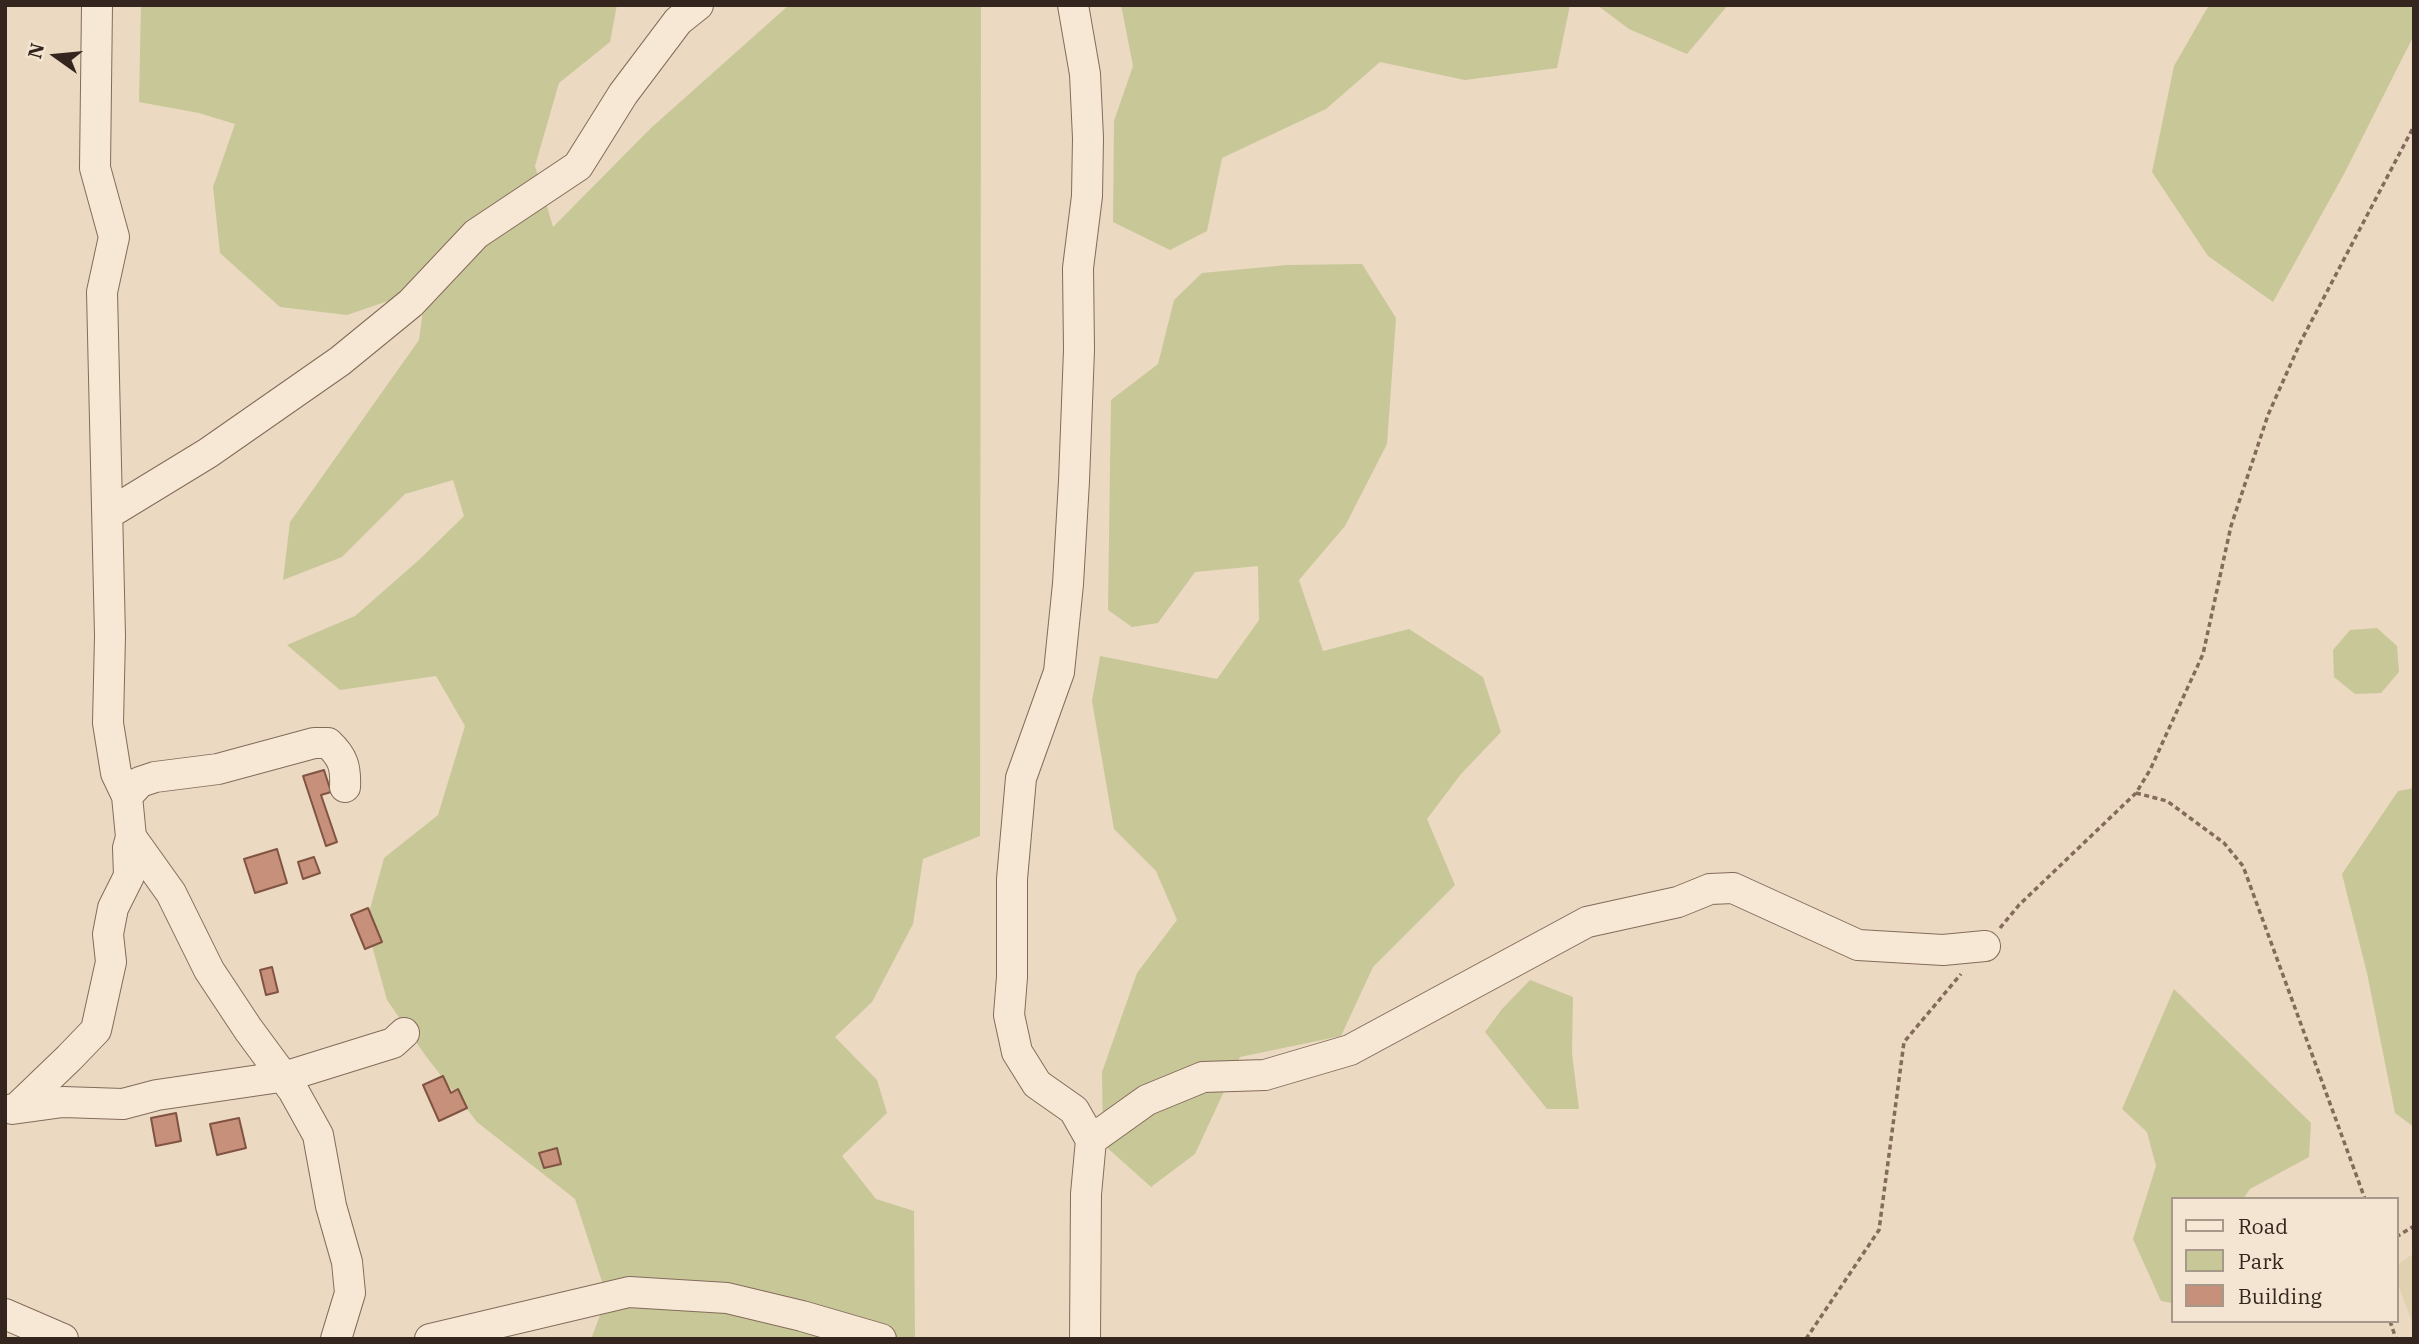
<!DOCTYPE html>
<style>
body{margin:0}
#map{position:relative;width:2419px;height:1344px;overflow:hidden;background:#ebd9c2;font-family:"IBM Plex Serif",serif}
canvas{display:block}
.frame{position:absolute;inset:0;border:7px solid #34261e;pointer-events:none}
.legend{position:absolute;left:2171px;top:1197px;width:228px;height:126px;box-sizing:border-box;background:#f3e5d1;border:2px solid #a79989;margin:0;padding:9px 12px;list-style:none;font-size:21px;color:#34261e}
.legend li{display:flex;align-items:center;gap:14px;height:35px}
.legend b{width:35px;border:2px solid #a79989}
.north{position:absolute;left:21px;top:21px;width:70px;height:70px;-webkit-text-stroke:5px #f3e5d1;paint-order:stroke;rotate:285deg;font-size:19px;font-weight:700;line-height:28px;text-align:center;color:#34261e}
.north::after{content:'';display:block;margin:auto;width:24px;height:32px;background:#34261e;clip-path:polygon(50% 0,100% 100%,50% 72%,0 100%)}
</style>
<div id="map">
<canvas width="2419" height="1344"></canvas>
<div class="frame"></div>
<ul class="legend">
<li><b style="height:9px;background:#f6e8d5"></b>Road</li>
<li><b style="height:19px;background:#c8c797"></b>Park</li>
<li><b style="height:19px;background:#c7907a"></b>Building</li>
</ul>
<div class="north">N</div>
</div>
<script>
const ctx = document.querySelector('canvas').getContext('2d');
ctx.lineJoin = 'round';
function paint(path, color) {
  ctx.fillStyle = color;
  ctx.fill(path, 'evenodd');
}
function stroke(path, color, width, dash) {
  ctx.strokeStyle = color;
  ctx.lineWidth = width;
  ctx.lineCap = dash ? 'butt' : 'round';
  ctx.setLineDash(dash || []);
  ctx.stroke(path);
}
paint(new Path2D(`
 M2414,1253v74l-18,-47v-14z`), '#e0d2b0');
paint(new Path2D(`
 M141,5h476l-7,37 -51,41 -24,83 18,61 98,-99 138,-123h192l-1,831 -57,23 -10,65 -41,78 -37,35 42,43 10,33 -45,43 34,43 38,12 1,128h-324l16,-42 -32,-98 -98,-77 -52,-67 -38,-55 -21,-76 18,-66 54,-43 27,-89 -29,-50 -96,14 -53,-45 68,-29 64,-56 45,-44 -11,-36 -48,14 -63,63 -59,23 7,-58 129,-182 7,-52 -79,27 -67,-8 -60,-54 -7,-66 22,-63 -36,-11 -60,-11z
 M1121,5h449l-13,63 -92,12 -85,-18 -54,47 -104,49 -15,73 -37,19 -57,-28 1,-101 19,-55z
 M1597,5h131l-41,49 -58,-25z
 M2209,5h205v30l-70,139 -71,128 -65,-46 -56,-84 22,-106z
 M1362,264l34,54 -9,126 -42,82 -46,54 24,71 86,-22 74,48 18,55 -40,42 -34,45 28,66 -82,82 -32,69 -101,21 -45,97 -44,33 -48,-43 -1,-72 35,-99 40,-53 -21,-49 -42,-42 -22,-128 8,-45 117,23 42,-59 -1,-54 -63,6 -37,51 -26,4 -24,-17 3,-210 47,-36 16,-64 28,-27 85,-8z
 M2377,628l20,18 2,26 -18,21 -26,1 -21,-17 -1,-27 17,-20z
 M2414,788v339l-19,-14 -28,-140 -25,-99 56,-83z
 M1530,980l43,17 -1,57 7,55h-32l-62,-77 17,-23z
 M2174,989l137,134 -2,34 -59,32 -7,10h-71v104l-11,-2 -28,-62 23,-73 -9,-34 -25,-23z`), '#c8c797');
const building = new Path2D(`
 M324,770l7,22 -10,3 16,47 -11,4 -23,-70z
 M277,849l10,34 -32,10 -11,-34z
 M314,857l6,16 -17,6 -5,-17z
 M368,908l14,34 -17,7 -14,-34z
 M272,967l6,25 -12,3 -6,-25z
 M443,1076l8,17 7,-4 9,19 -28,13 -16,-36z
 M176,1113l5,28 -25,5 -5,-28z
 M239,1118l7,30 -29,7 -7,-31z
 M557,1148l4,16 -17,4 -5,-15z`);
paint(building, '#c7907a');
stroke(building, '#815342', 2);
const minor = new Path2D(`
 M1073,5l12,69 3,64 -1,58 -9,72 1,82 -5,131 -6,103 -9,88 -38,106 -9,101v98l-3,38 8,37 20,32 37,26 17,30
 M108,514l100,-61 132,-92 71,-58 65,-69 102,-68 45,-72 55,-73 20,-16
 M127,796l13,-14 15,-5 63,-8 96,-26h14c15,14 18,24 17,44
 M131,837l40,56 38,77 39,59 45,61 25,45 13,71 16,56 3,31 -14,46
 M18,1107l51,-49 27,-28 15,-68 -3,-28 5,-26 16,-32 -1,-28 3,-11 -4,-41 -11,-23 -8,-50 2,-87 -8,-344 12,-55 -19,-69 2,-163
 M12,1109l51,-7 60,2 34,-9 130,-19 106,-33 11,-10
 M5,1314l58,25
 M430,1339l199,-47 98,6 75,18 79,23
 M1085,1339l1,-145 5,-54 56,-40 56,-23 62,-2 85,-25 237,-128 91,-20 32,-13 23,-1 125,57 85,5 42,-4`);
stroke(minor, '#846b5b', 32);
stroke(new Path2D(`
 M2136,793l31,8 57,42 19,23 122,333
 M2000,928l19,-23 117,-112 14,-23 53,-116 28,-128 37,-111 33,-74 113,-215
 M2396,1237l18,-11
 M2390,1321l6,18
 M1806,1339l73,-109 25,-188 57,-68`), '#846b5b', 3.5, [5, 3.5]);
stroke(minor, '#f6e8d5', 30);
</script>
